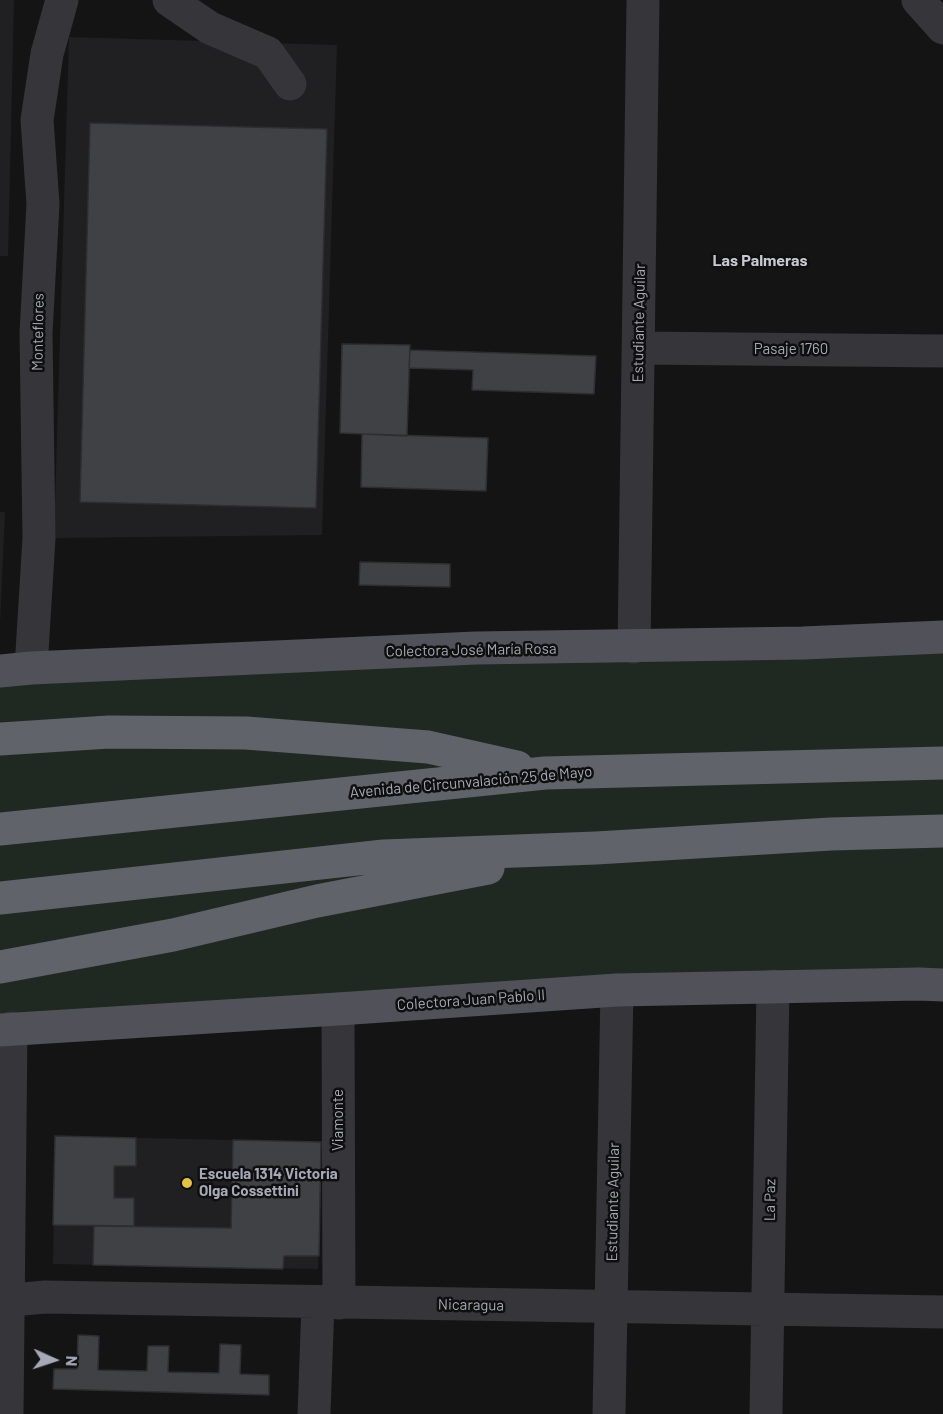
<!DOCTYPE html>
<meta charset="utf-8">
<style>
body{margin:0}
#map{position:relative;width:943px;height:1414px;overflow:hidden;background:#141415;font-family:Barlow,sans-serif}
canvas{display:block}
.north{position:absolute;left:24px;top:1330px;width:60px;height:60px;-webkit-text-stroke:4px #0f0f10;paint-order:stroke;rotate:93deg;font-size:16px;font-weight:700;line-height:24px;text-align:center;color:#a6a9b5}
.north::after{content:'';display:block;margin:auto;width:21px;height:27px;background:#a6a9b5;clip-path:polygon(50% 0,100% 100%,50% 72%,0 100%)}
</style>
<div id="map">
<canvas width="943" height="1414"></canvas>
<div class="north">N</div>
</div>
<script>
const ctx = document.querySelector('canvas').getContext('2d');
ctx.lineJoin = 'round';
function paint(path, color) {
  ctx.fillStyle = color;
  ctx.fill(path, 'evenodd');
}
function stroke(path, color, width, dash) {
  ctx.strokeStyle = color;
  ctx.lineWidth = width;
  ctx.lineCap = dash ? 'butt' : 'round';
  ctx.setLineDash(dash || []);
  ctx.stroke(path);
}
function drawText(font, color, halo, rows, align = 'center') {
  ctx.font = font + ' Barlow,sans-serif';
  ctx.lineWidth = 5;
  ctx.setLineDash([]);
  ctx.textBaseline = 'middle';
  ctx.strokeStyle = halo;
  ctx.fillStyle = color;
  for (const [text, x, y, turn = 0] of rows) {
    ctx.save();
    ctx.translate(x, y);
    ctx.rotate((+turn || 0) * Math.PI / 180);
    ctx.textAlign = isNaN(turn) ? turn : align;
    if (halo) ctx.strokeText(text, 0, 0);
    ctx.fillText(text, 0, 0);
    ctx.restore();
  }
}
paint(new Path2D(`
 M0,0h14l-6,256h-8z
 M69,37l268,8 -15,490 -268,3z
 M0,512h5l-5,112z
 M55,1136l266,6 -3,127 -265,-5z`), '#202022');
paint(new Path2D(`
 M943,637v348l-943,45v-359z`), '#202822');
const building = new Path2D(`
 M90,123l237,6 -11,379 -236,-6z
 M342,344l68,1 -3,91 -67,-3z
 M410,350l186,6 -2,38 -122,-4 1,-20 -64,-2z
 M362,434l126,4 -2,53 -125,-4z
 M360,562l90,2v23l-91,-2z
 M55,1136l81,2v28h-22v32h20v28l-81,-1z
 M233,1140l88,2 -2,114h-35l-1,13 -190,-4 1,-39 137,2z
 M78,1335l21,1 -1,34 49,1 1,-25h21l-1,26 51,1 1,-29 21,1 -1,29 29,1v20l-216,-6 1,-20h23z`);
paint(building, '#404145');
stroke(building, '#2e2e31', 1.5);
stroke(new Path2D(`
 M169,0l41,28 58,25 22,31
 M918,0l25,28
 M639,348l304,3
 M634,647l9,-647
 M31,668l8,-130 -3,-205 7,-129 -6,-84 10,-66 15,-54
 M338,1009l1,294
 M0,1301l45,-4 898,15
 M7,1414l4,-386
 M314,1414l4,-111
 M609,1414l8,-424
 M766,1414l7,-428`), '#35353a', 33);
stroke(new Path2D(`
 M0,671l31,-3 445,-20 327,-5 140,-6
 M0,1030l338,-21 279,-19 302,-6 24,1`), '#515259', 33);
stroke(new Path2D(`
 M0,739l109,-7 137,1 182,14 89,20
 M0,829l545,-56 398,-10
 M0,898l384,-42 212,-8 235,-14 112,-3
 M0,967l173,-32 144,-34 171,-33`), '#61636b', 33);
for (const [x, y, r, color] of [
 [187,1183,6,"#e4c43d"]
]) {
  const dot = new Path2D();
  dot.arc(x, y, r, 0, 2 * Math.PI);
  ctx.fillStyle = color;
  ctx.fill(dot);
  stroke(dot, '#0f0f10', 2);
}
drawText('15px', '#a6a9b5', '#0f0f10', [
 ["Estudiante Aguilar",639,323,-89],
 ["Monteflores",38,332,-89],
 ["Pasaje 1760",791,349],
 ["Colectora José María Rosa",471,650,-1],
 ["Avenida de Circunvalación 25 de Mayo",471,782,-5],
 ["Colectora Juan Pablo II",471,1000,-4],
 ["Viamonte",338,1120,-90],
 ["La Paz",770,1200,-89],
 ["Estudiante Aguilar",613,1202,-89],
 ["Nicaragua",471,1305,1]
]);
drawText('bold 15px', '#a6a9b5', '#0f0f10', [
 ["Escuela 1314 Victoria",199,1174],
 ["Olga Cossettini",199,1191]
], 'left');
drawText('bold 16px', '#c7c8d1', '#0f0f10', [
 ["Las Palmeras",760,261]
]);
</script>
